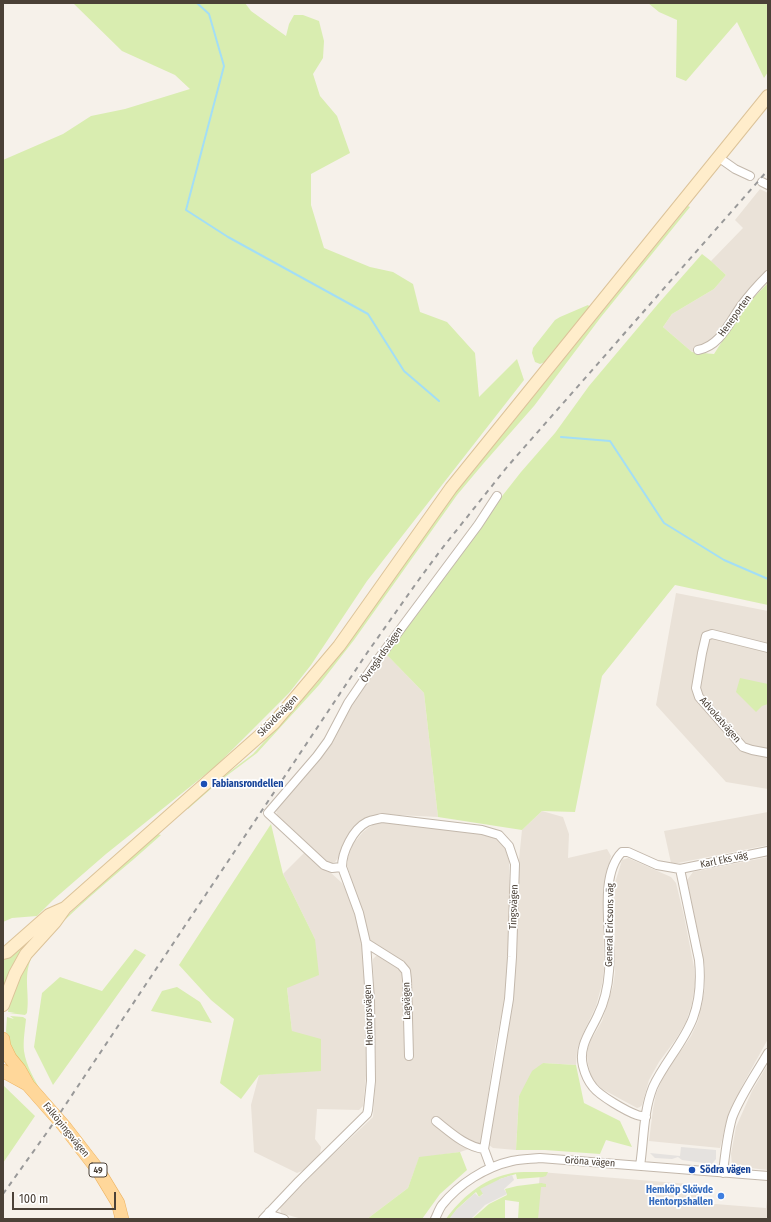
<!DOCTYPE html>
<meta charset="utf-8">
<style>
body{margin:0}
#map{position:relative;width:771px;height:1222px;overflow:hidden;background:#f6f1ea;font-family:"Fira Sans Condensed",sans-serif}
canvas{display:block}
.frame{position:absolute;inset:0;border:4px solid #4b4137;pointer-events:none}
.scale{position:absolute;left:12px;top:1192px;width:104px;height:18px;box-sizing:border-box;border:2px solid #4b4137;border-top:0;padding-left:5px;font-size:12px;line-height:14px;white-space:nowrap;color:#4b4137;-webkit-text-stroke:3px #fff;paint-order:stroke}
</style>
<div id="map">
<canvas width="771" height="1222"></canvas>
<div class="frame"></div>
<div class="scale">100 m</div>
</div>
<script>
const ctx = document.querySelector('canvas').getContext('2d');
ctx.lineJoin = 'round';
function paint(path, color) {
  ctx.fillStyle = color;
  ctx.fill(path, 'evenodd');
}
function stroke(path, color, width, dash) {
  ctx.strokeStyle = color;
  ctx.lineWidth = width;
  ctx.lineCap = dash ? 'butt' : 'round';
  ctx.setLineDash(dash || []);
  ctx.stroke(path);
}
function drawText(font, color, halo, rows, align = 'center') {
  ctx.font = font + ' "Fira Sans Condensed",sans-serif';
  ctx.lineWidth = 3.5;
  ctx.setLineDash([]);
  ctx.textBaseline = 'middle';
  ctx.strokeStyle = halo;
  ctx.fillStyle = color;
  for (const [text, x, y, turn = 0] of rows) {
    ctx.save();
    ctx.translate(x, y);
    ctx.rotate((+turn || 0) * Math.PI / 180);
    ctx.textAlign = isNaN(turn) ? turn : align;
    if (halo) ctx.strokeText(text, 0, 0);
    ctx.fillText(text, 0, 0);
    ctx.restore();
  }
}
paint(new Path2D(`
 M760,189l8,4v81l-51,64 -20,10 -5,4 -29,-25 9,-13 42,-25 12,-14 -15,-14 32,-33 -8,-8z
 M676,593l92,18v178l-42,-7 -70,-77z
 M386,654l38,39 14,124 -59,-3 -13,6 -31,42 -7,2 -51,-48 -1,-7z
 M542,811l21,6 6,17 -1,24 39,-9 4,7 -6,22 -2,11 1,80 -2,15 -6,22 -15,32 -4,12 -1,15 -33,-2 -24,33 -3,54 -23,-2 -4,-3 23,-145 6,-131 4,-39z
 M768,812v33l-90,18h-7l-7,-32z
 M391,821l56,7 51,9 7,11 4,13 1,65 -4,67 -11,54 -14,96 -3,3 -18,6 -41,6 -11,30 -41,31h-65l-21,-6 -1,-5 43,-44 50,-47 3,-42 -3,-109v-7l3,-3h6l20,14 3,10 1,79 6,-1 -4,-91 -38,-25 -23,-77 1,-7 5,-14 10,-12 13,-10z
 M306,851l20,20 4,1 12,11 7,13 13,43 3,15 1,122 -3,30 -4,4 -42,-1 -2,30 6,8 -1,7 -16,16 -7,3 -43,-21 -3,-47 8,-30 62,-5 -29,-39 -5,-43 28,-49 -32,-65z
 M768,857v182l-26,47 -16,37 -6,25 -71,-7 4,-32 3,-15 9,-21 20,-28 6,-9 7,-15 4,-17 3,-17v-20l-18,-87 6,-8z
 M628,858l43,19 5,6 8,33 10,51 1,16 -3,20 -6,19 -10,17 -17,23 -10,18 -7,25 -2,2 -3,1 -35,-19 -6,-6 -5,-8 -3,-11 -1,-8 1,-8 3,-8 11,-19 11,-35 2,-14v-28l-1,-58 8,-26z
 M768,1064v106l-36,-4 -1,-12 5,-27 16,-36z
 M540,1172l162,13v18l64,5 2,-18v29h-232z`), '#eae2d8');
paint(new Path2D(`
 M73,3h172l6,8 35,25 3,-12 5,-9h9l16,6 5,20 -1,17 -10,16 7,22 17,20 13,37 -39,21v31l13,43 46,19 23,5 20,12 7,28 27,10 28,31 4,44 38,-38 7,21 -157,201 -56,84 -22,28 -73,73 -110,88 -53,46 -16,16 -25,2 -9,4v-762l60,-26 28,-18 34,-7 65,-20 -15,-14 -53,-24z
 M648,3h120v69l-4,6 -27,-56 -51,59 -10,-4 1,-57 -18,-8z
 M688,206l2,1 -89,110 -67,89 -51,58 -26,31 -103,145 -35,45 -62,68 -36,27 -33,29 -1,-2 37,-31 29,-22 63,-70 22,-27 25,-34 89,-126z
 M702,254l9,7 15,14 -12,14 -42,25 -9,13 29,25 22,2 30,-47 24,-24v322l-93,-20 -73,91 -27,136 -33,-1 -20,19 -84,-13 -14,-124 -38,-39 102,-140 33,-42 34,-39 34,-47 69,-82z
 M588,305l2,2 -45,55 -5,2 -5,-2 -3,-9 1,-5 22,-28 5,-3z
 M740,678l28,6v20l-6,2 -6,6 -20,-20z
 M271,824l12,50 32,65 4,36 -32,13 5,43 29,8v32l-62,4 -18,24 -21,-16 14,-64 -23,-19 -32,-35z
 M157,834l4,1c-37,34 -77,64 -111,100 -6,8 -15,15 -19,24 -8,18 -1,35 -4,54l-2,2 -16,-2 6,-1h-7l2,-13 11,-31 36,-43 60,-55z
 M50,920l-47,75v-36z
 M135,949l11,6 -93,130 -19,-38 8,-54 18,-16 42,14z
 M177,987l23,15 12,21 -61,-12 11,-20z
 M10,1016l13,1 3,2c-1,11 -3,21 -2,32 2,15 11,29 18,42l-11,-16 -14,-17 -10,-20 -1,-9 1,-14 7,2z
 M543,1063l33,2 8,38 36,18 12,26 -26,-7 -6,14 -55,-4h-29l3,-54 13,-25z
 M3,1085l32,31 -32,47z
 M460,1152l7,18 -27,24 -18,25h-55l41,-31 11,-31z
 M529,1172h19l-2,4 -3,1 -26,2 -1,-5 -16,5 -21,18 -3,-5 -19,17 -7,10h-4c15,-21 36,-39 62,-45 7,-2 14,-2 21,-2z
 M541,1183l5,1v3h-5l-3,32h-20l1,-17 -14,-2v19h-33l17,-15 18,-9 -2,-6 12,-3z`), '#d9edb0');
paint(new Path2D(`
 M681,1147l35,3v9l-4,5 -30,-4 -4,-3 -6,2 -17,-1 -5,-5 30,3z
 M512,1175l2,5 -10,9 3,5 -22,11 -14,14h-22l7,-9 19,-17 4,4 4,-3 -3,-5 20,-10z`), '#e5e2df');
stroke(new Path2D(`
 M197,3l12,11 15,52 -38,144 42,27 140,77 36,57 35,30
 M561,437l49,4 54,82 60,37 44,19`), '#a3def6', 2);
const street = new Path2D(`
 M718,157l17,12 15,7
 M762,182l6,3
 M698,350c22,-4 31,-27 43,-44 8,-11 17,-21 27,-31
 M768,648l-56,-14 -6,2 -4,17 -6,35 3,9 44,50 9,3 16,3
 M342,867c0,-15 11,-38 25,-45 4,-2 11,-3 15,-4l100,12 17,5 10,11 6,18 -3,93 -3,42 -25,150 7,19
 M680,869l88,-18
 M366,943l35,22 5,6 1,9 2,76
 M436,1121c14,11 30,26 48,28
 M640,1166c4,-26 3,-54 13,-79 11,-24 31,-45 40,-69 7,-19 8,-38 6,-58l-19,-91 -23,-4 -29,-13h-6c-25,25 -9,86 -13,119 -1,14 -4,30 -11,44 -7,16 -20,31 -15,51 2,8 5,15 10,21 7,9 33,24 44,28 2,1 6,1 9,2
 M723,1173c2,-19 4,-37 9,-55 7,-20 25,-46 36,-65
 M269,1212l5,4 10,3
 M263,1219l36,-38 68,-67 1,-4 3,-29 -1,-81 -4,-57 -7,-30 -17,-46 -10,1 -8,-3 -56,-52 49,-57 11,-15 20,-38 28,-41 102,-137 19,-29
 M435,1219c2,-4 4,-10 7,-14 17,-21 43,-38 70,-44 9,-2 19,-2 28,-3l228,18`);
const secondary = new Path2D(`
 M3,953l4,-1 42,-37 16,-7
 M3,1005l12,-31 11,-20 29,-32 10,-14 209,-185 65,-77 112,-158 317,-392`);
const primary = new Path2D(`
 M3,1039l1,7 6,12 9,11 9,16 36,41 34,44 20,33 4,16
 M3,1071l24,13`);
stroke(street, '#c3b8ac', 10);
stroke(secondary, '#dcc399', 14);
stroke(primary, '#edb361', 14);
stroke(street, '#fff', 8);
stroke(secondary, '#ffedcb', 12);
stroke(primary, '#ffd79a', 13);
stroke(new Path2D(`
 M3,1194l45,-63 319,-478 48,-68 25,-34 67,-84 261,-297`), '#999', 2, [5, 5]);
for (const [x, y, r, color] of [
 [204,784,4,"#1a4fb4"],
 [692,1170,4,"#1a4fb4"],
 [721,1196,4,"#3f7fe0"]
]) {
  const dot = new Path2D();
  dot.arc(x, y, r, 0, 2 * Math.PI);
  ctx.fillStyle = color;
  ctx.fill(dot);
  stroke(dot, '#fff', 1.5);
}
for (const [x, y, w] of [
 [98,1170,18]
]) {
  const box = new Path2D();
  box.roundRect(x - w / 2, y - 7, w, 14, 3);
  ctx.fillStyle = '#fff';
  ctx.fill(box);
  stroke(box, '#4b4137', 1);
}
drawText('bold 9px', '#4b4137', null, [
 ["49",98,1170]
]);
drawText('10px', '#4b4137', '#fff', [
 ["Heneporten",735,316,-54],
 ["Övregårdsvägen",382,655,-55],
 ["Skövdevägen",278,716,-46],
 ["Advokatvägen",720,720,49],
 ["Karl Eks väg",724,860,-12],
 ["Tingsvägen",514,907,-88],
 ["General Ericsons väg",610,925,-89],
 ["Lagvägen",407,1001,-91],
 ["Hentorpsvägen",369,1015,-92],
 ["Falköpingsvägen",66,1130,51],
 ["Gröna vägen",590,1162,4]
]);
drawText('bold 10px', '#164399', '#fff', [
 ["Fabiansrondellen",212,784],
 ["Södra vägen",700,1170]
], 'left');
drawText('bold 10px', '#366cbe', '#fff', [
 ["Hemköp Skövde",713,1190],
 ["Hentorpshallen",713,1202]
], 'right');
</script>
